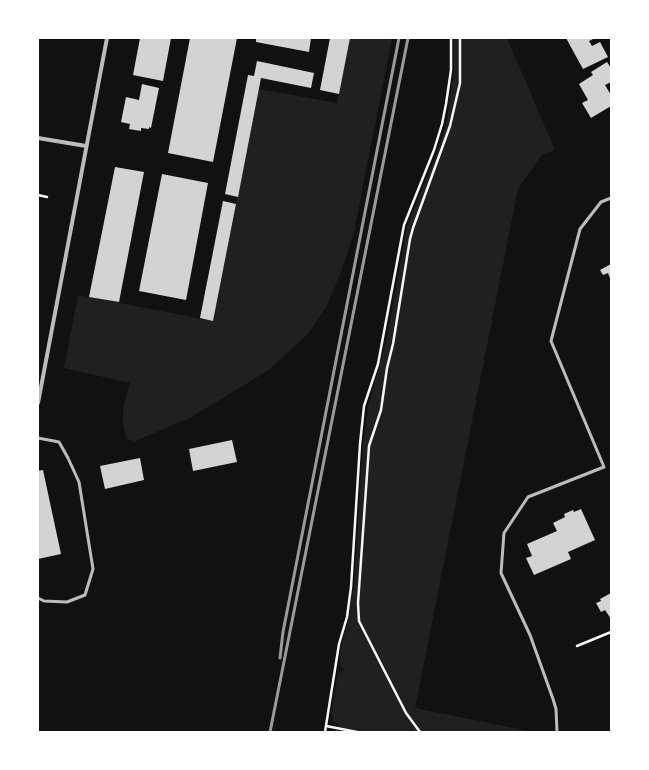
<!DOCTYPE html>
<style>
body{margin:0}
#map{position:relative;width:649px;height:770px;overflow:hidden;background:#111;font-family:Inter,sans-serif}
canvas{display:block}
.frame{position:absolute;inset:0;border:39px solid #fff;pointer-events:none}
</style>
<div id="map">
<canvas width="649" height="770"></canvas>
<div class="frame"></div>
</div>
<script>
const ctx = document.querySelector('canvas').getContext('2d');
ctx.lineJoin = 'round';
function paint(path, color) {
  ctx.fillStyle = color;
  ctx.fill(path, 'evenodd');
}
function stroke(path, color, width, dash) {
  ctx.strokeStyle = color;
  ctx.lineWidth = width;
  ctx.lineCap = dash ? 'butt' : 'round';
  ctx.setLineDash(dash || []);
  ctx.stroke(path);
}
paint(new Path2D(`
 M350,38h42l-38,194 -13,40 -15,36 -20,28 -39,35 -77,47 -55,23 -8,-2c-8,-20 -3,-36 3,-56l-66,-15 14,-73 135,26 46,-232 78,14z
 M454,38h53l48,112 -13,5 -24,34 -103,519 118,24h-198l4,-7 -6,-4 -2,-7 7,-41 6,-2 -4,-6v-11l2,-11 7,-26 5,-30 9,-143 5,-38 18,-64 21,-116 30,-74 9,-27 8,-54z`), '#202020');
paint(new Path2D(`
 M140,38h31l-8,43 -30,-6z
 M190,38h47l-24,124 -45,-9z
 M256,38h55l-2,14 -53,-10z
 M330,38h20l-11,56 -19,-4z
 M566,38h29l-6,3 3,5 8,-4 8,15 -25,12z
 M257,61l57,12 -3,15 -50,-10 -23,119 -13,-3 23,-119 6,1z
 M607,62l4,6v14l-6,3 6,10v11l-20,12 -9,-15 6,-3 -9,-16 14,-9 -2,-3z
 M142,84l17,4 -8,40 -2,-1v2l-8,-1v3l-12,-2 1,-5 -9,-2 5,-25 13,3z
 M115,167l29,5 -25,130 -30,-5z
 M162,174l46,9 -22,117 -47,-9z
 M223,201l13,3 -23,117 -13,-3z
 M611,264v17l-3,-8 -5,2 -3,-5z
 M232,440l5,22 -44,9 -4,-22z
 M140,458l4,22 -39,9 -5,-23z
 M43,470l18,84 -23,5v-88z
 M581,509l14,31 -27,12 3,7 -37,16 -8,-17 6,-2 -5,-12 30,-13 -4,-8 12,-6 -1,-3 9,-4 1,2z
 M611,593v26l-6,-9 -4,2 -5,-9 5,-2 -1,-2z`), '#d3d3d3');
stroke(new Path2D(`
 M38,195l9,2
 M577,646l34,-14
 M326,726l31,6
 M325,732l14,-88 8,-27 4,-30 9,-143 4,-38 14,-42 26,-139 30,-75 8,-26 4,-20 5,-34v-32
 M420,732l-14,-19 -47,-92 -1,-18 11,-157 12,-36 6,-42 6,-24 17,-105 3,-11 37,-102 10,-43v-45`), '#f5f5f5', 2.5);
stroke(new Path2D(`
 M38,438l21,4 9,16 11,24 14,87 -8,26 -18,7 -23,-1 -6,-3
 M557,732l-1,-23 -3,-10 -23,-64 -29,-62 3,-40 24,-36 76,-30 -53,-126 29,-112 21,-27 10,-4`), '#bcbcbc', 3);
stroke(new Path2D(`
 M38,138l48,8
 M38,403l69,-365`), '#bcbcbc', 4);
stroke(new Path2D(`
 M280,658l3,-26 116,-594
 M270,732l138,-694`), '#9a9a9a', 3);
</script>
